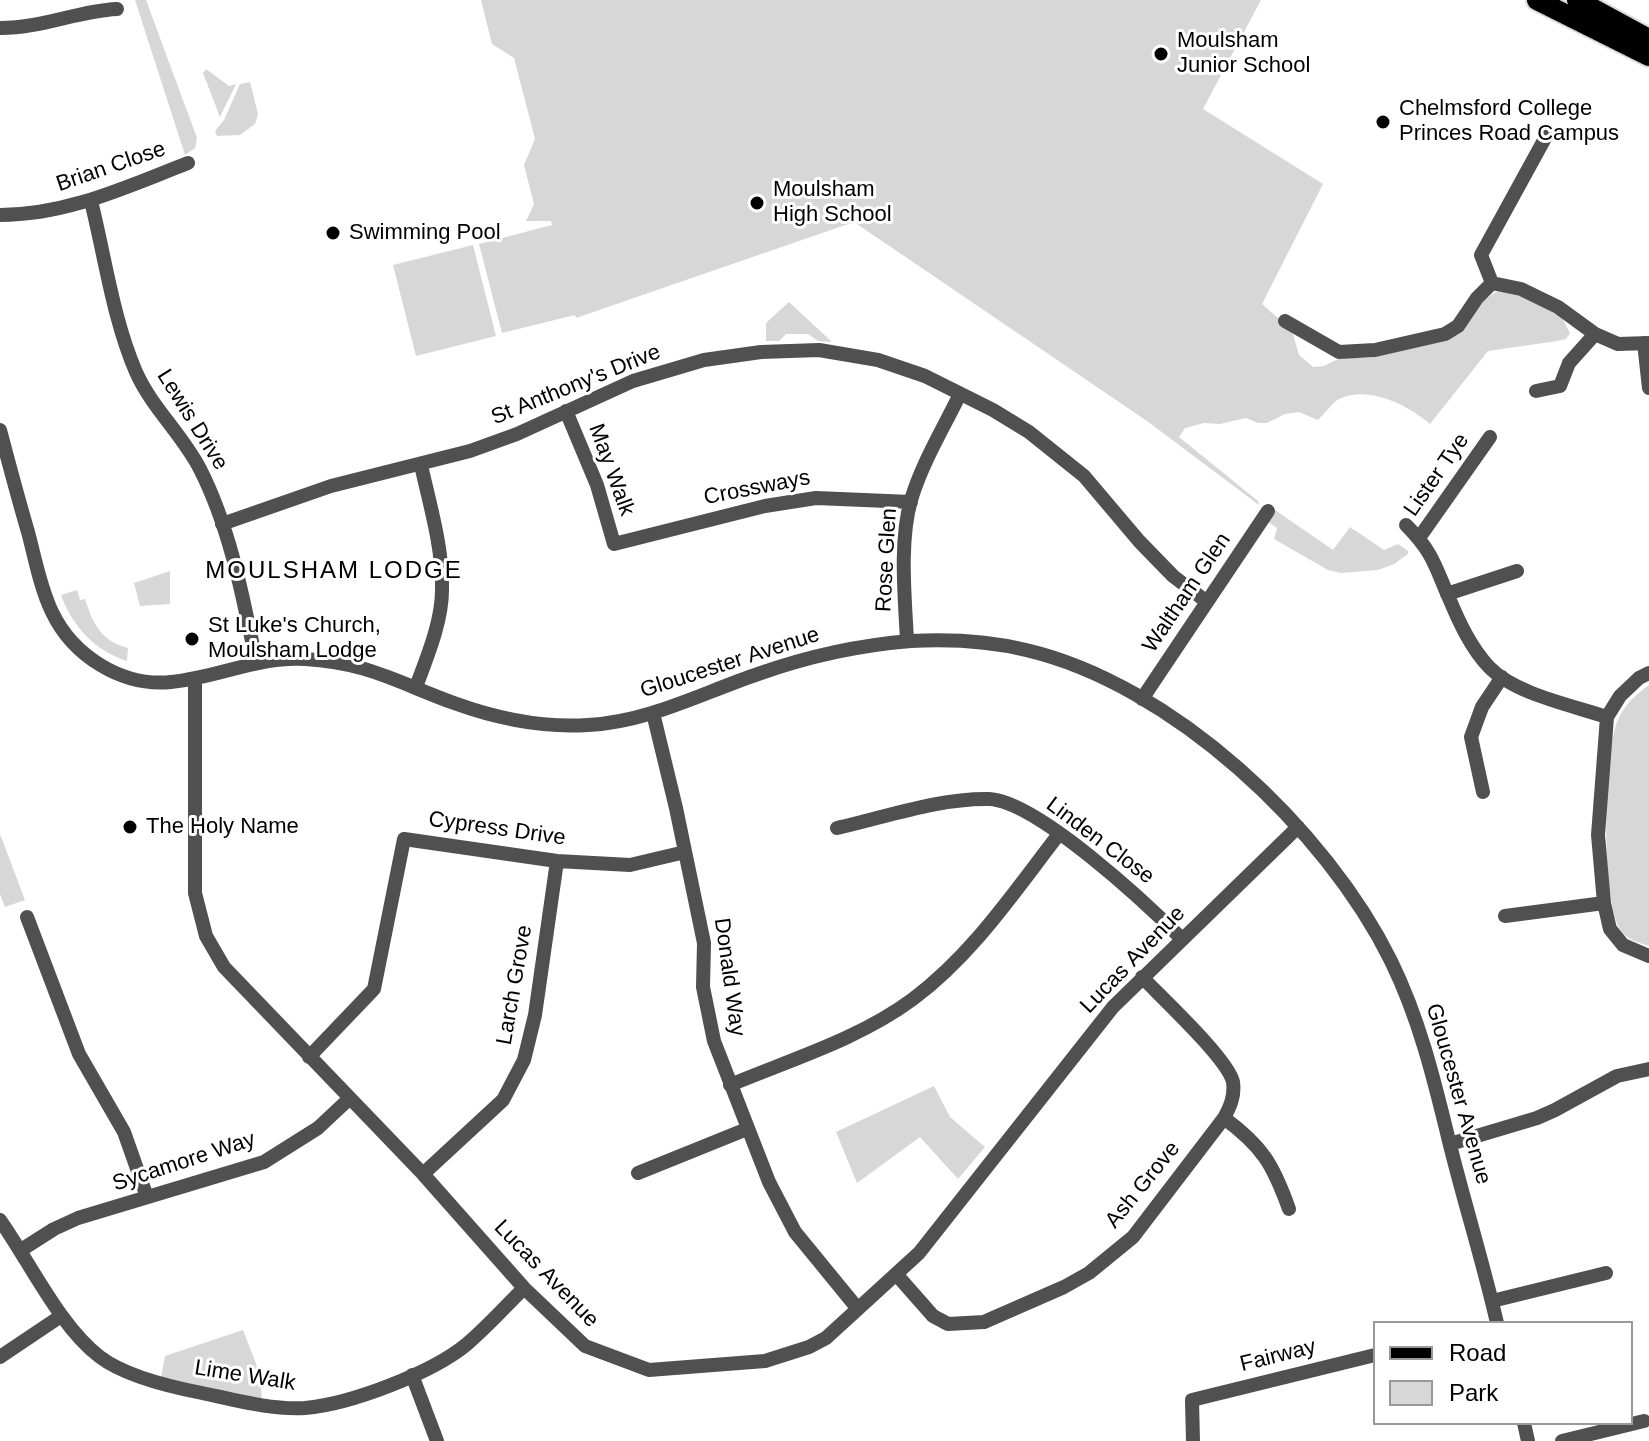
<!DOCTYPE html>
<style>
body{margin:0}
#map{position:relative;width:1649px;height:1441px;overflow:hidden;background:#fff;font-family:Arial,sans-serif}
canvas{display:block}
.legend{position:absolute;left:1373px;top:1321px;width:260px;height:104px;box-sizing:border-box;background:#fff;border:2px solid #999;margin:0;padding:10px 14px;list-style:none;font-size:24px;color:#000}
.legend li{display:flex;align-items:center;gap:16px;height:40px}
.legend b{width:40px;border:2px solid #999}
</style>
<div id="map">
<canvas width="1649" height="1441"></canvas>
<ul class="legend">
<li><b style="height:10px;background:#000"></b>Road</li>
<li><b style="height:22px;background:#d7d7d7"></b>Park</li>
</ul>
</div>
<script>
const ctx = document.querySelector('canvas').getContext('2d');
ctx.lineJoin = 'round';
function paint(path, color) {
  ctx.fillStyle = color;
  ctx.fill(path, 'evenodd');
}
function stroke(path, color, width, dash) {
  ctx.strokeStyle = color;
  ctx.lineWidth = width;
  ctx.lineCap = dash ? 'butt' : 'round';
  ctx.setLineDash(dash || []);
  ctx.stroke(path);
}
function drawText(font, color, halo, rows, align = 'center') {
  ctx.font = font + ' Arial,sans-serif';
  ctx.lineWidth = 6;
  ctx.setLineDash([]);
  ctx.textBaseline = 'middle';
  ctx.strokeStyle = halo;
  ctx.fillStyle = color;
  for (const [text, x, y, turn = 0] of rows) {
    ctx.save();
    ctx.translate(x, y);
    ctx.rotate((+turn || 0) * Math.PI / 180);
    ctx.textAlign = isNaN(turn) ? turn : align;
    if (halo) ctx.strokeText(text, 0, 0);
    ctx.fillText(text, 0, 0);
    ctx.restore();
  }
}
paint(new Path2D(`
 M135,0h11l51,138 -2,10 -10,7z
 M481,0h780l-58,109 120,75 -61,120 26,23 5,7 6,21 14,12 11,-1 16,-8h29l76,-18 17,-9 23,-32 13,-8 21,3 42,22 9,17 -4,6 -9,2 -69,10 -58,73c-22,-19 -65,-41 -94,-23 -6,5 -12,13 -18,19l-19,-8 -14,2 -18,9h-9l-12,-5 -26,6 -16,-1 -19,5 -6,9 79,64 1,4 -112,-84 -293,-199 -278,96 -1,-3 -73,18 -23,-89 73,-19 -1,-4h-25l8,-17 -10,-39 11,-26 -21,-81 -22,-14z
 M206,69l23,17 7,-2 -16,33 -17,-44z
 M250,82l8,32 -3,10 -15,11 -23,1 -2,-5 9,-11 16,-36z
 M473,245l23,91 -80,20 -23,-91z
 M789,302l43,40 -14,-1 -10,-7h-22l-7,7h-13v-18z
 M1275,510l58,40 17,-23 34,23 14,-6 10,7v3l-14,10 -16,6 -37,3 -13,-3 -54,-31 3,-11 -9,-6z
 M170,571v33l-30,2 -6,-23z
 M77,590l3,10 5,-1c8,25 16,42 43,49l-1,13c-32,-10 -55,-35 -66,-66z
 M1649,685v261c-9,-3 -21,-6 -27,-14 -22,-28 -18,-177 -5,-210 6,-16 18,-27 32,-37z
 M0,834l25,66 -20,7 -5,-13z
 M934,1086l16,31 35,30 -27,32 -38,-42 -63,46 -21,-51z
 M243,1330l17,44 2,27 -101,-23 4,-22z`), '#d7d7d7');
const primary = new Path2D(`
 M1537,0l112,56
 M1577,0l72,39`);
stroke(primary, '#dbdbdb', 24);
stroke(new Path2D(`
 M0,28c43,0 77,-17 117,-19
 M91,201c14,56 22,118 45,171 16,36 46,62 64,97 30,59 43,128 56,192
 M0,215c67,0 126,-28 188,-52
 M1492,283l-11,-28 68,-124
 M1285,321l54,31 36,-2 70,-16 13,-8 19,-28 15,-15 29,6 37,18 37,27 23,10 31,-1
 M1644,343l5,45
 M1536,391l24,-5 9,-23 26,-29
 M566,411l31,74 17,59 151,-38 51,-8 95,4
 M0,430c9,34 18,68 28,102 7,26 12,55 24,80 21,44 70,75 119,70 46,-4 87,-26 134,-23 61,3 94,24 149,44 44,16 87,25 134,22 60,-3 114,-32 170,-51 48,-17 102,-29 153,-33 38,-2 78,0 115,9 146,34 300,179 365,311 28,57 43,118 58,180 15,61 34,121 48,182
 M222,524l109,-38 139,-35 47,-17 116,-53 71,-21 57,-8 58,-2 59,10 47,16 68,34 36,22 55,44 55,65 34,35 34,26
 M1406,525c27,27 29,41 43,73 10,24 22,50 40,69 26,27 82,38 118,50
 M1419,538l71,-101
 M1447,594l70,-23
 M907,641c-2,-43 -8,-99 4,-141 11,-37 32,-71 49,-106
 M1649,673l-10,5 -19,18 -13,21 -9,118 6,68 6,26 13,16 26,11
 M195,679v214l11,43 18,31 199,207 101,114 61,58 64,24 116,-9 44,-14 17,-9 93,-85 194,-246 185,-180
 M416,687c11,-30 26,-65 26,-97 1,-42 -12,-84 -21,-125
 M1142,699l126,-188
 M653,713l23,95 28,135 -1,44 11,54 55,141 26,50 63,77
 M1483,792l-12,-55 11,-30 20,-30
 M837,828c49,-11 102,-30 152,-29 48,2 158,105 193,140
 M1505,916l99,-13
 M27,917l52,137 45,78 23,65
 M309,1057l65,-68 30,-150 153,22 73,4 55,-13
 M730,1085c62,-26 129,-46 183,-86 60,-45 101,-107 146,-165
 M1224,1118c38,28 49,46 65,91
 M1450,1144l87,-26 18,-8 62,-34 32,-7
 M638,1173l109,-44
 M423,1174l80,-74 21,-40 11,-45 22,-154
 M0,1220c29,41 60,107 100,137 25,19 71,30 102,36 33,7 69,17 103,15 46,-4 127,-35 162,-64 20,-17 38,-37 57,-56
 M21,1250l33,-21 24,-11 186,-56 54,-34 32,-30
 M896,1274l37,42 15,8 36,-2 80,-35 25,-14 44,-36 91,-119c6,-11 11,-22 9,-36 -5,-23 -72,-85 -91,-105
 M1492,1301l114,-28
 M0,1357l61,-41
 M412,1375l25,66
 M1524,1423l4,18
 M1193,1441l-1,-41 183,-45
 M1562,1441l82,-20`), '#505050', 14);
stroke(primary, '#000', 20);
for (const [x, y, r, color] of [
 [1161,54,8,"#000"],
 [1383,122,8,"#000"],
 [757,203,8,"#000"],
 [333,233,8,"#000"],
 [192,639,8,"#000"],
 [130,827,8,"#000"]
]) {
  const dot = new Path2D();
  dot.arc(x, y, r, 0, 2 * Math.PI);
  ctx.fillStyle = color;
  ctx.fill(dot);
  stroke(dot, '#fff', 3);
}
drawText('22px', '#000', '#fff', [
 ["Moulsham",1177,41],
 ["Junior School",1177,66],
 ["Chelmsford College",1399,109],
 ["Princes Road Campus",1399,134],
 ["Moulsham",773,190],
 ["High School",773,215],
 ["Swimming Pool",349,233],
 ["St Luke's Church,",208,626],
 ["Moulsham Lodge",208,651],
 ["The Holy Name",146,827]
], 'left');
drawText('22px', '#000', '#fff', [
 ["Brian Close",111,167,-19],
 ["St Anthony's Drive",576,385,-22],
 ["Lewis Drive",192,420,58],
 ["May Walk",611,470,70],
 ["Lister Tye",1437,475,-55],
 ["Crossways",757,488,-11],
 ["Rose Glen",887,560,-87],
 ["Waltham Glen",1187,593,-56],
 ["Gloucester Avenue",730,663,-18],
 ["Cypress Drive",497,829,8],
 ["Linden Close",1100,841,37],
 ["Lucas Avenue",1133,960,-46],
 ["Donald Way",729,977,82],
 ["Larch Grove",515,985,-80],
 ["Gloucester Avenue",1458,1094,74],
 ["Sycamore Way",184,1162,-18],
 ["Ash Grove",1143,1185,-51],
 ["Lucas Avenue",546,1274,46],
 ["Fairway",1278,1356,-14],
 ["Lime Walk",245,1376,9]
]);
ctx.letterSpacing = '2px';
drawText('24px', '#000', '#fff', [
 ["MOULSHAM LODGE",334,571]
]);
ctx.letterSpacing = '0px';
</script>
